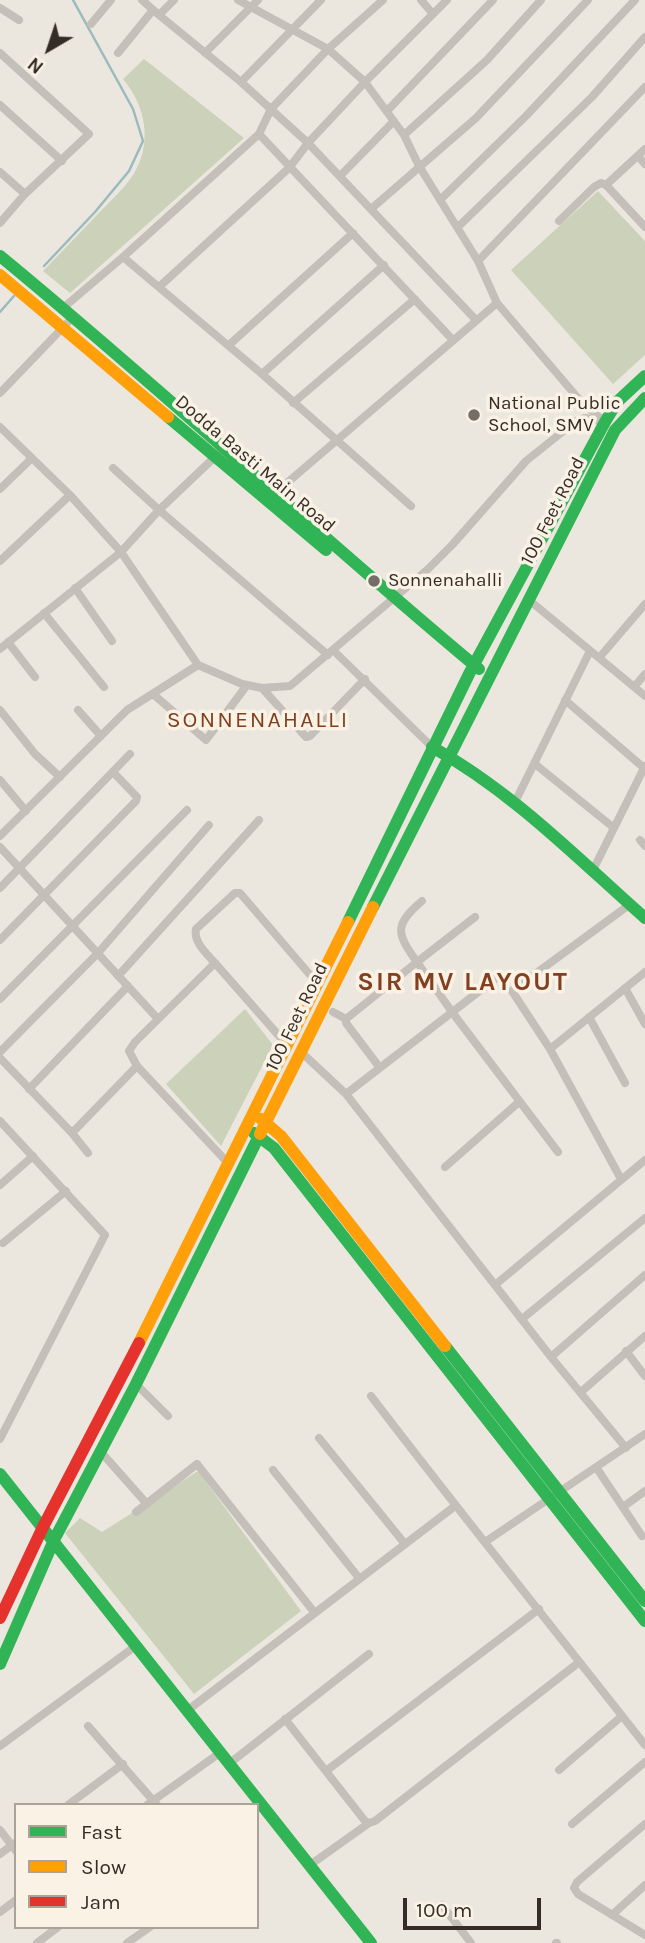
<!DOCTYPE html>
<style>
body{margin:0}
#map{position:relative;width:645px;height:1943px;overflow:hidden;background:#ebe7df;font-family:Karla,sans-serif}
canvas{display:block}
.legend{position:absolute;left:14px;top:1803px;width:245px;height:126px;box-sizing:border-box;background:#f9f2e5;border:2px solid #aba399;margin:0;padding:9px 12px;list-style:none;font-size:21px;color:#352c27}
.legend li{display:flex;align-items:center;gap:14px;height:35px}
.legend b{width:35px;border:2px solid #aba399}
.north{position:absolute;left:14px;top:14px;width:70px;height:70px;-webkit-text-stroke:5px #f9f2e5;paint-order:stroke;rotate:219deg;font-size:19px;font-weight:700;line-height:28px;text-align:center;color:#352c27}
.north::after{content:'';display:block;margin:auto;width:24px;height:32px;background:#352c27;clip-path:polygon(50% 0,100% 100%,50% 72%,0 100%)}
.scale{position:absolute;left:403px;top:1898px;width:138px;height:32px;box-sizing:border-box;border:4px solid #352c27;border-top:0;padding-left:9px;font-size:21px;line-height:24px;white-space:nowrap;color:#352c27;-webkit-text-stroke:5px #f9f2e5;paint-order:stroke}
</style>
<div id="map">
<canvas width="645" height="1943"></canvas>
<ul class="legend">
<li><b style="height:9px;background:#30b455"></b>Fast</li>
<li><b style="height:9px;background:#ff9f0a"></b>Slow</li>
<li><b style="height:9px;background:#e5322d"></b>Jam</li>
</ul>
<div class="north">N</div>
<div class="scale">100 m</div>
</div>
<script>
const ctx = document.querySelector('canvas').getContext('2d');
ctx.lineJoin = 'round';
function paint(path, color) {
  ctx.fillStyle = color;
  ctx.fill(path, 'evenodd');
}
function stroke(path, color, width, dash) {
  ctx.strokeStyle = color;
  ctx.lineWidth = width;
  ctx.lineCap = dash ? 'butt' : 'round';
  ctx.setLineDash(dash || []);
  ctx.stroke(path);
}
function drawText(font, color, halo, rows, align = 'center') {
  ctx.font = font + ' Karla,sans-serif';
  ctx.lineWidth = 7;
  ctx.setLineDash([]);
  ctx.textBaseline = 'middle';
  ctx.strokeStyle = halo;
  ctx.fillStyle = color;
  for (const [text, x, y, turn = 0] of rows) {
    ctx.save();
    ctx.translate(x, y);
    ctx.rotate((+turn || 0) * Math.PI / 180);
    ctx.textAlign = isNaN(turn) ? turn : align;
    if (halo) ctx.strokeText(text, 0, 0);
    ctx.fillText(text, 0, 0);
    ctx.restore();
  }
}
paint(new Path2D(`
 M144,59l100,79 -174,155 -27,-22c18,-18 35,-37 53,-55 12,-13 27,-26 37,-41 20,-31 13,-69 -10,-96z
 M598,191l47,50v114l-32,29 -102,-114z
 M245,1009l28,36 -52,101 -55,-62z
 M198,1471l103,140 -107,83 -129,-161 15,-15 22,14z`), '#cbd2b9');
stroke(new Path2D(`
 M44,266l51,-54 34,-41 14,-30 -10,-32 -60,-109
 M0,312l14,-16`), '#9bbabd', 2.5);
stroke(new Path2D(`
 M142,0l17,15 15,-15
 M238,0l90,49 37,33 39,53
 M421,0l12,14
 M541,0l-54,60 -83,75 15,31 59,95 19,42 86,101 20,16
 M0,8l19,12
 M159,15l82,67 67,61 168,177
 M91,24l20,-24
 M0,53l89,81 -64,60 -25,29
 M118,53l35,-43
 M205,53l53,-53
 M241,82l80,-82
 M0,105l62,56
 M387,111l106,-111
 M259,134l12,-25 57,-60 55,-49
 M645,149l-39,36 39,42
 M638,156l7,8
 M0,172l25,22
 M340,176l54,-55
 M440,200l86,-84 109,-116
 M371,209l105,-91 112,-118
 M559,221l35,-34 7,-4 5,2
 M458,227l134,-130 53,-60
 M478,261l167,-174
 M159,287l130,-119 19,-25 57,-61 82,-82
 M63,308l60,-51
 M229,345l124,-112
 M262,374l122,-109
 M0,393l73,-76
 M293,403l122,-104
 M0,427l70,68 51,57 38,-42 59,-56
 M113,468l46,42 169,145
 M0,489l32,-31
 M274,494l223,-191
 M411,506l-149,-132 -139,-117 136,-123 193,205
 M0,561l70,-66
 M75,588l37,53
 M529,600l116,96
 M44,613l60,74
 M8,642l27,35
 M0,649l121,-97 77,113 44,19 20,4 28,-2 137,-116 26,-26 73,-83 50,-40 9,-3 20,4
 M333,650l99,97
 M599,658l46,-54
 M634,687l11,-13
 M262,688l44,49 4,-1 55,-57
 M153,694l53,46 41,-55
 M565,700l79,68
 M0,710l35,44 25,23
 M78,710l23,26
 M535,764l79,64
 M0,780l26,31
 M515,802l75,-151
 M0,836l127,-126 71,-45
 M640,840l5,6
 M0,847l158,172
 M592,872l53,-106
 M0,888l130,-134
 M475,917l-58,45 35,50 106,140
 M0,940l136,-139 1,-4 -24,-25
 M215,963c-8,-9 -22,-21 -19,-34l39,-36h5l77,90
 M118,976l141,-156
 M625,988l20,36
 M0,999l187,-189
 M333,1012l13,7
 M589,1017l36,66
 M550,1049l95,-77
 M0,1052l98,-99 111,-128
 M301,1052l45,42 205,263 75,91
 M0,1058l72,75 65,-67
 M380,1068l-34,-45v-4l71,-57c-21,-29 -23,-37 5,-61
 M29,1089l99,-103
 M346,1094l153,-118
 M0,1121l105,114 -105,204
 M72,1133l16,20
 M227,1162l-90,-96 -8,-15 6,-9 80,-79 72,82
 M445,1167l74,-65
 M621,1179l-71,-130 -38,-58 117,-86
 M0,1185l33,-29
 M3,1243l63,-52
 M495,1285l150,-125
 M522,1319l123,-101
 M626,1351l19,25
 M551,1357l94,-82
 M136,1384l32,32
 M581,1392l64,-56
 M371,1396c90,118 183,233 274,349
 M319,1438l86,106
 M101,1452l46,52
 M596,1467l46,69
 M273,1470l86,108
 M623,1507l22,-16
 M136,1512l61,-48 117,148
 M485,1542l160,-108
 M188,1710l267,-204
 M285,1719l80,102 4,2 6,-2 203,-158
 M88,1726l69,79
 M0,1746l137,-101
 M230,1763l139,-109
 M559,1770l63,-54
 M326,1771l213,-162
 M68,1805l55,-41
 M147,1805l74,-53
 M572,1824l73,-62
 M645,1824l-68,58 -3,6 4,6 67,41
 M0,1830l16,21
 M0,1854l15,-11
 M310,1865l59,-42
 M442,1905l29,38
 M0,1912l16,-12
 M612,1915l33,-30
 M37,1943l21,-16
 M127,1943l23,-16
 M556,1943h1`), '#c4bfb8', 8);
stroke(new Path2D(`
 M0,256c163,134 317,278 479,413
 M168,417l158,133
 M432,747c81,45 144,110 213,171
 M373,907l242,-477 30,-32
 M348,922l122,-250 135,-250 12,-20 28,-26
 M254,1133l20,15 371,473
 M445,1346l200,255
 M0,1474l371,469
 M0,1664l54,-124 82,-156 124,-250`), '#30b455', 12);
stroke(new Path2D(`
 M0,275l168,142
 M261,1119l20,17 164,210
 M260,1134l113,-227
 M139,1343l209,-421`), '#ff9f0a', 12);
stroke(new Path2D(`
 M0,1618l43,-91 96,-184`), '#e5322d', 12);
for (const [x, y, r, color] of [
 [474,415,7,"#756d67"],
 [374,581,7,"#756d67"]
]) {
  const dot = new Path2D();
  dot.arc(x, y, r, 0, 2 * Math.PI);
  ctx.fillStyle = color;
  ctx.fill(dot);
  stroke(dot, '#f9f2e5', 2.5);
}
drawText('19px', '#352c27', '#f9f2e5', [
 ["National Public",488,404],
 ["School, SMV",488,426],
 ["Sonnenahalli",388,581]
], 'left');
drawText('19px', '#352c27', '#f9f2e5', [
 ["Dodda Basti Main Road",255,464,40],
 ["100 Feet Road",553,511,-63],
 ["100 Feet Road",297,1017,-64]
]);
ctx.letterSpacing = '2px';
drawText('23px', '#834020', '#f9f2e5', [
 ["SONNENAHALLI",258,720]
]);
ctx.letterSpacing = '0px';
ctx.letterSpacing = '2px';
drawText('bold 26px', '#834020', '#f9f2e5', [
 ["SIR MV LAYOUT",463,983]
]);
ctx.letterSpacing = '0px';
</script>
